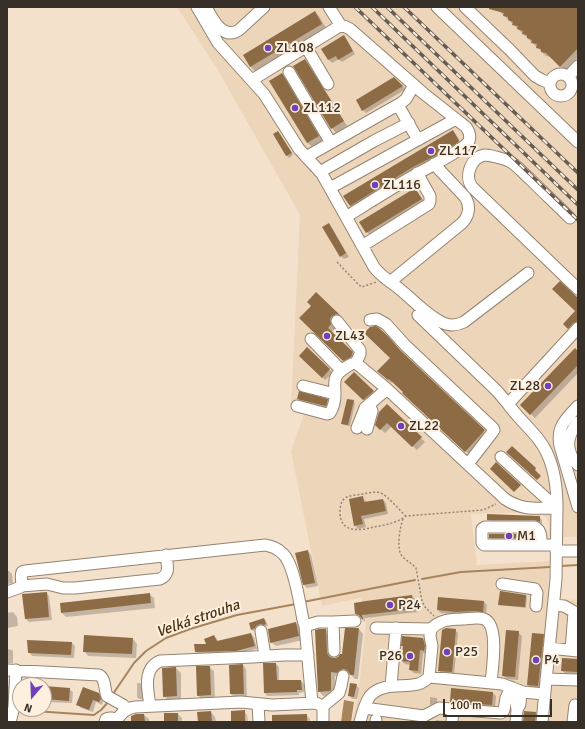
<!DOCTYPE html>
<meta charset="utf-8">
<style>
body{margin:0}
#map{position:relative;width:585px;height:729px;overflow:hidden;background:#f4e1cc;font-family:Signika,sans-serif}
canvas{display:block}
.frame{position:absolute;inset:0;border:8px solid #373028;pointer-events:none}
.north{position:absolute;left:12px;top:677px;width:40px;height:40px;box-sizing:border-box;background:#feefde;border:1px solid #aea395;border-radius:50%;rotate:199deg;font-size:11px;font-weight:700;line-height:16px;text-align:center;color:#373028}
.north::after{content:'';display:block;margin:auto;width:14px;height:18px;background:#6e41b9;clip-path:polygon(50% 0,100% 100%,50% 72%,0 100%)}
.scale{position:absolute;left:443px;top:699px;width:109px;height:18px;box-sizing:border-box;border:2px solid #373028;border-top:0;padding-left:5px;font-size:12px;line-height:14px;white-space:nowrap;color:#373028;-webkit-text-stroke:3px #feefde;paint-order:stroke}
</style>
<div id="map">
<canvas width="585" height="729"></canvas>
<div class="frame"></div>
<div class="north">N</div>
<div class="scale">100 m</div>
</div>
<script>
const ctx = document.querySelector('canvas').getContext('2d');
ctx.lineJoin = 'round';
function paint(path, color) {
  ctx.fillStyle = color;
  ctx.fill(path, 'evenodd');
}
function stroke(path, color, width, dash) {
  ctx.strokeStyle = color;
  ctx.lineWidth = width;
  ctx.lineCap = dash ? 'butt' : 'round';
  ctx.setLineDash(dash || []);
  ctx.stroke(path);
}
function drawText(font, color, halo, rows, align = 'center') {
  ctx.font = font + ' Signika,sans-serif';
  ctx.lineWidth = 4;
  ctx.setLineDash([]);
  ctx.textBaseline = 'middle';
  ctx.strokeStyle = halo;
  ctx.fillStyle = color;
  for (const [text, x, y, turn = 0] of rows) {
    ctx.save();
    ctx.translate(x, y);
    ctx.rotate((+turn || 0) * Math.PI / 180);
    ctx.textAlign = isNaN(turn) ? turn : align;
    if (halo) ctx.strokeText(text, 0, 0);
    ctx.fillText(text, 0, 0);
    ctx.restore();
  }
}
paint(new Path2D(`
 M177,7h401v531l-3,-1h-27l1,-12 -2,-7 -6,-4 -8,-2 -62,2 6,51 72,-4 -1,32 13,6 17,1v122h-226l8,-43 6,-59 -5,-22 -39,8 -31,-155 13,-37 -13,-6 9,-193 -84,-148z`), '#edd5ba');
paint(new Path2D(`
 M344,700l10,2 -3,20h-10z`), '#a7845b');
paint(new Path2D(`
 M495,7h83v50l-13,14 -13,-14 -6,-1z
 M315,12l4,4 7,12 -71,43 -4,-4 -7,-12z
 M344,37l3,3 8,14 -13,8 -3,-3 -7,4 -3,-3 -7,-11z
 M305,60l4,5 38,61 -11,7 -4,-5z
 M282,74l4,5 37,62 -11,6 -4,-4 -37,-62z
 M394,78l12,11 -40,24 -3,-3z
 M453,131l4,5 6,10 -108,64 -4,-4 -6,-10z
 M274,134h6l13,21 -4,3 -2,-2z
 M415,189l9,12 -55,33 -2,-2z
 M328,224l4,4 17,29 -5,2 -3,-3z
 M316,294l26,24h-2l-6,5 1,6 -4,3 25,25 -8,7 -48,-46 12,-12z
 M578,321v3l-7,6 -7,-6z
 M307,348l26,25 -8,7 -25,-24z
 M401,352l86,83 -18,19 -63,-58 -2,-4 -11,-11 -2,2 -12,-12z
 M578,352v21l-43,45 -14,-13z
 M354,373l23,23 -9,8 -23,-22z
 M298,399l29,1 3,3 -1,6 -28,-7z
 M353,401l2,2 -5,23 -6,-1 -2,-2z
 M387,405l38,37 -8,8 -25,-24 -7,7 -9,-8z
 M362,498l4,3v2l17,-3 3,3 2,11 -24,5 2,8 -8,2 -3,-4z
 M539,517l3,3v4l-4,-2h-47l-3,-2z
 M533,535l4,5 -43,2 -4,-4z
 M308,551l3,4 7,31 -11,2 -3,-3z
 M7,571h2l3,3 1,9 -6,1z
 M46,593l3,3 3,24 -23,2 -3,-3z
 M149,594l5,4 1,10 -89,9 -4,-4z
 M412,596l3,3 2,13 -52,6v4l-9,-8z
 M526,596h1l-1,12 -26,-3z
 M439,598l45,4 3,3 -1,9 -26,1 -19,-2 -3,-3z
 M13,612l4,5 1,9 -11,2v-15z
 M264,619l2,2 2,5h-6l-4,2 -1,2 -4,1 -2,-2z
 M296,623l4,4 3,13 -27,6 -5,-4z
 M359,629l4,5 -5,45h-3l-6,-6 -4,1 -4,3 -6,-1v19l-12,1 -4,-5 7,-61 4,4 1,23 1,1 3,1 8,-4z
 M455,630l3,3 -4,42 -12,-1 -3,-4z
 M518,632l4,4 -4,44 -12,-1 -3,-4z
 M251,634l3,3 3,12 -18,4 -40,2 -3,-3 -1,-7h12l7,-9 3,3 1,3z
 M543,635l5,4 -5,51 -11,-1 -4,-4z
 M133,639l4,5 -1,14 -48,-2 -4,-5z
 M423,639l3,3 1,12 -4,-1 -2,21 -7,-1 -4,-3 1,-5 -6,-1 -3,-3 2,-14 -1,-1z
 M72,643l3,3 -1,12 -42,-2 -3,-4z
 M7,649l5,1 1,1v12h-6z
 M578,660v14l-13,-1 -3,-3z
 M264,664h12l3,3v14h22l3,3v8l-5,1v2l-32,1 -2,-3z
 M243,665l3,4 1,28h-13l-3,-3 -1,-28z
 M209,667l5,4 1,28 -13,1 -4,-5z
 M176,668l5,5v27l-12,1 -5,-5v-27z
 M137,683h3l2,2 1,14h-4l-2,-2z
 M7,685l3,2 -1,12h-2z
 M356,685l3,3 -2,11h-5l-3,-4z
 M44,687l25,2 4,3 -1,11 -28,-1z
 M452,689l41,4 3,3 -1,12 -41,-3 -3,-4z
 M98,693l4,4 1,5 -1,3 -6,-3 -3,10 -12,-4 -4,-4z
 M430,697l7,1v4l-7,3z
 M244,711l3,4 1,7h-16z
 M211,712l4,5 1,5h-17z
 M536,713l3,3 -1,6h-14z
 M178,714l4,4v4h-17z
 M144,715l5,4v3h-17z
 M306,715l4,4v3h-37z
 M436,720l7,1 1,1h-8z
 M29,721l17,1h-17z`), '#0003');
stroke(new Path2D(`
 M561,566l17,-1
 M422,579l39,-7 89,-5
 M303,602l112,-22
 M113,694l21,-31 12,-12 20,-13 24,-9 47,-14 59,-11
 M18,710l76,5 7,-5 8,-9`), '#a7845b', 2);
paint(new Path2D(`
 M489,7h89v41l-18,19 -14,-14 -5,-1v-3l-5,-1 1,-4 -6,-1 1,-3 -5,-2v-3l-5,-1 1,-3 -6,-2 1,-3 -6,-1 1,-3 -5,-2v-3l-5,-1 1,-3 -15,-4z
 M315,11l7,13 -72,43 -7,-12z
 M344,35l9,16 -15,9 -2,-4 -8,4 -7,-11z
 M305,59l39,62 -13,8 -38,-63z
 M282,73l37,63 -12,7 -38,-62z
 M394,77l9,9 -41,25 -6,-11z
 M453,130l6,11 -2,2 -24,14 -20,10 -63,39 -7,-10z
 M278,131l14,22 -6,3 -13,-22z
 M415,188l7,11 -56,34 -7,-11z
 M329,223l17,30 -6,4 -18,-30z
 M560,281l18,17v23l-5,2 -5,6 -5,-5 12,-13 -23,-22z
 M316,292l24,23 -4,-1 -4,2 -2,3 1,5 -3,4 25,24 -2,5 -8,4 -44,-43 12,-12 -4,-4z
 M376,326l3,2 9,8 12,14 85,80 -20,22 -63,-59 1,-1 -14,-13 -1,1 -11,-9 13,-13 -26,-25 6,-6z
 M307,347l23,22 -8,9 -23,-22z
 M575,348l3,3v14l-48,50 -10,-10z
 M354,372l20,19 -11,9 -19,-18z
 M299,391l29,8 -2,7 -29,-7z
 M347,399l7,1 -6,25 -7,-1z
 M387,404l35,33 -10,10 -25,-24 -7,7 -5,-5 4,-13z
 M512,446l24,22 -1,2 6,6 -4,4 -31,-28z
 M496,462l25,23 -7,7 -24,-23z
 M363,496l1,6 19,-3 3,12 -25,5 2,8 -9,2 -5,-27z
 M487,514l53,2v6l-5,-2h-48z
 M489,534h44v4h-44z
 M308,550l7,33 -12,2 -8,-32z
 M500,591l26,4 -1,12 -27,-2z
 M47,592l2,25 -24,2 -3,-25z
 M150,593l1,10 -90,10 -1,-10z
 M412,595l2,14 -52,6 1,4h-1l-3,-4 -4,-1 -1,-11 12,-2z
 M438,597l46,4 -1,11 -9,-1 -18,1 -19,-2z
 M264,618l2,6 -2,1 -4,-1 -4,2 -1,2 -4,2 -2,-7z
 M296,622l3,14 -29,7 -2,-14z
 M345,628h14l-5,47h-4l-2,-4 -4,-2 -4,1 -3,3 -6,-1v18l-1,1 -12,1 -3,-62 4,-1h7l1,23 1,3 2,2 5,1 3,-1 2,-3h2z
 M446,628l10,1 -4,43 -14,-1 4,-41z
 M506,630l13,1 -4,46 -13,-1z
 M251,633l4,13 -19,5 -41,1 -1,-8h12l-2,-5 10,-4 3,6z
 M532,633l12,1 -6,52 -11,-1z
 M84,635l49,3 -1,16 -49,-2z
 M402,636l21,2 2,8 -1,5 -4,-1 -2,21 -9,-1 1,-8 -9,-1 2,-15h-2z
 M27,640l45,2 -1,13 -43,-2z
 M562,658l16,1v13l-17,-1z
 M263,663h13l1,17h24l1,10h-5v2l-33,1z
 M243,664l1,30h-14l-1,-29z
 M196,666h14l1,29 -14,1z
 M176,667l1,29 -14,1 -1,-29z
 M350,683l7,1 -3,13 -6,-1z
 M44,686l26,2 -1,13 -25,-2z
 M83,687l16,6 2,6 -2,3 -6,-2 -4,10 -13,-5z
 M451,688l42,4 -1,13 -42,-3z
 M245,710v12h-14v-11z
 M211,711l1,11h-14l-1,-10z
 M524,711l12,1 -1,10h-12z
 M164,713h14v9h-14z
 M136,714h8l1,8h-14v-6z
 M307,714v8h-35v-7z`), '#8d6b44');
const minor = new Path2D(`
 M197,7l21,36 46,51 35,55 23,25 52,93c7,10 19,16 28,24 12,10 30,29 44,33 7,2 12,1 18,-2l64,-49
 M206,7c6,11 17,34 33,23l25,-23
 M329,7l12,19
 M437,7l141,135
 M465,7l45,43 25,26 7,4 8,3
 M306,47l22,37
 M289,72l42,71
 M550 85a11 11 0 1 1 22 0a11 11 0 1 1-22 0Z
 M568,77l10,-11
 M252,80l86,-53 6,-1 6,3 73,64 43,34c3,4 5,8 3,14 -4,8 -42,27 -52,33 -24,13 -47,28 -71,43
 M398,105l20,35
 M306,157l95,-54 5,-4 8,-14
 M320,172l54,-31 35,-18
 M330,188l126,-69
 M570,218c-13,-13 -27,-26 -40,-39 -7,-6 -13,-14 -21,-18 -5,-2 -19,-6 -24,-6 -14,2 -21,21 -13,32l106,102
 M362,246l67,-42 1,-3v-5l-13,-23
 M390,282l71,-58c8,-7 10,-18 4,-27l-31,-33
 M418,315l79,76 11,13
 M370,320l7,-1 9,5 19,21 88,83 1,2 -2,3 -24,31
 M337,321l23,29v4l-4,9
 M311,339l30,31
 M303,386l32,8
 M297,406l30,8 3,-1c3,-5 5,-12 5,-18 0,-13 -3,-19 10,-27 4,-3 7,-5 11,-5l31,26 118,110c18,12 32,9 52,9l-1,71 -14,143
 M578,406c-12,13 -22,21 -18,40l18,61
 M578,422c-12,15 -13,29 0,43
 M357,428l8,-20 22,-19
 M367,429l5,-18 -3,-7
 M501,457l48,44 8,3
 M557,508c0,-22 -4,-50 -18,-68 -10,-13 -22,-23 -31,-36l70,-76
 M541,545c0,-7 1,-14 -6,-18h-50l-3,2v14l2,2h72
 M556,551h22
 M502,584l33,5 2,4 -1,13
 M21,586l26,-2 16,4h12l85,-9c11,-5 7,-14 6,-24
 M7,592l14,-5c2,-5 -1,-10 1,-15l3,-1 240,-26c6,1 13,4 17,8 12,9 18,52 21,67l2,6
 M554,605l10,1 14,8
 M333,622l22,-1
 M376,628l55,1 -1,7 2,10 -3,31
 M431,629c10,-10 18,-9 31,-10 7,0 18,-3 24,1 13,9 6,50 5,63
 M261,631l4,25
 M549,648l29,3
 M571,650l3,-38
 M7,670l92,5c7,4 5,14 8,21l16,9 4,4
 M546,679l32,1
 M391,686l5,-58
 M517,690l-1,12 1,8 3,-6 1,-12
 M312,703l-7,-77 13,-4h15l1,29
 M258,704l1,18
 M150,706c-2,-15 -8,-37 10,-45l93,-4 31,-2h24
 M322,707l17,-14 2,-7 2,-10
 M364,708l60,8 15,-8 62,5 3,-3 2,-12 5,-11
 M10,722l4,-15 2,-37
 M105,722l1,-3c3,-2 8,-1 11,1
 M116,722c4,-8 10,-14 19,-15l106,-5 31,3 44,-2 4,2 3,3v14
 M360,722c2,-8 5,-19 10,-26 12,-14 33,-8 48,-12 4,-1 8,-4 11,-7l73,7 21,8 21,2
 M376,722v-2
 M452,722l1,-13
 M516,722l1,-12
 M573,722l2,-17`);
stroke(minor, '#958370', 13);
stroke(new Path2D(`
 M337,262l22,23 3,2 14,-5
 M406,516c-8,-7 -16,-18 -25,-23 -6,-2 -12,0 -18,1 -6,1 -13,1 -18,4 -4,3 -5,9 -5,14 0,21 19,19 34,15 11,-2 23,-4 32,-11l77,-6 13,-6
 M403,519c-3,8 -7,30 -1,37 4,5 10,7 14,12l6,33 3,6 9,9`), '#918476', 1.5, [2, 2]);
stroke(minor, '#fff', 11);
const rail = new Path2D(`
 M355,7l223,213
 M372,7l206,198
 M387,7l191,183
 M404,7l174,166`);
stroke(rail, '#665c51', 3.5);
stroke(rail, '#feefde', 2, [6]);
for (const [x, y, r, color] of [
 [268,48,4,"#6e41b9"],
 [295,108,4,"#6e41b9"],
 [431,151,4,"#6e41b9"],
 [375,185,4,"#6e41b9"],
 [327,336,4,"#6e41b9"],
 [548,386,4,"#6e41b9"],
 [401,426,4,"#6e41b9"],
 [509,536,4,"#6e41b9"],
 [390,605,4,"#6e41b9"],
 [447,652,4,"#6e41b9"],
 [410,656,4,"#6e41b9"],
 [536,660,4,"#6e41b9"]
]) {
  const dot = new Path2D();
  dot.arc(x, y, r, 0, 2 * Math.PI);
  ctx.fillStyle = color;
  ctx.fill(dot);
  stroke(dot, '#feefde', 1.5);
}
drawText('14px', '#373028', '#feefde', [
 ["ZL108",276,48],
 ["ZL112",303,108],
 ["ZL117",439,151],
 ["ZL116",383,185],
 ["ZL43",335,336],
 ["ZL28",540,386,"right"],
 ["ZL22",409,426],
 ["M1",517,536],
 ["P24",398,605],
 ["P25",455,652],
 ["P26",402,656,"right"],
 ["P4",544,660]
], 'left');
drawText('italic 15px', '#4d3311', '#feefde', [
 ["Velká strouha",198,619,-19]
]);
</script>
